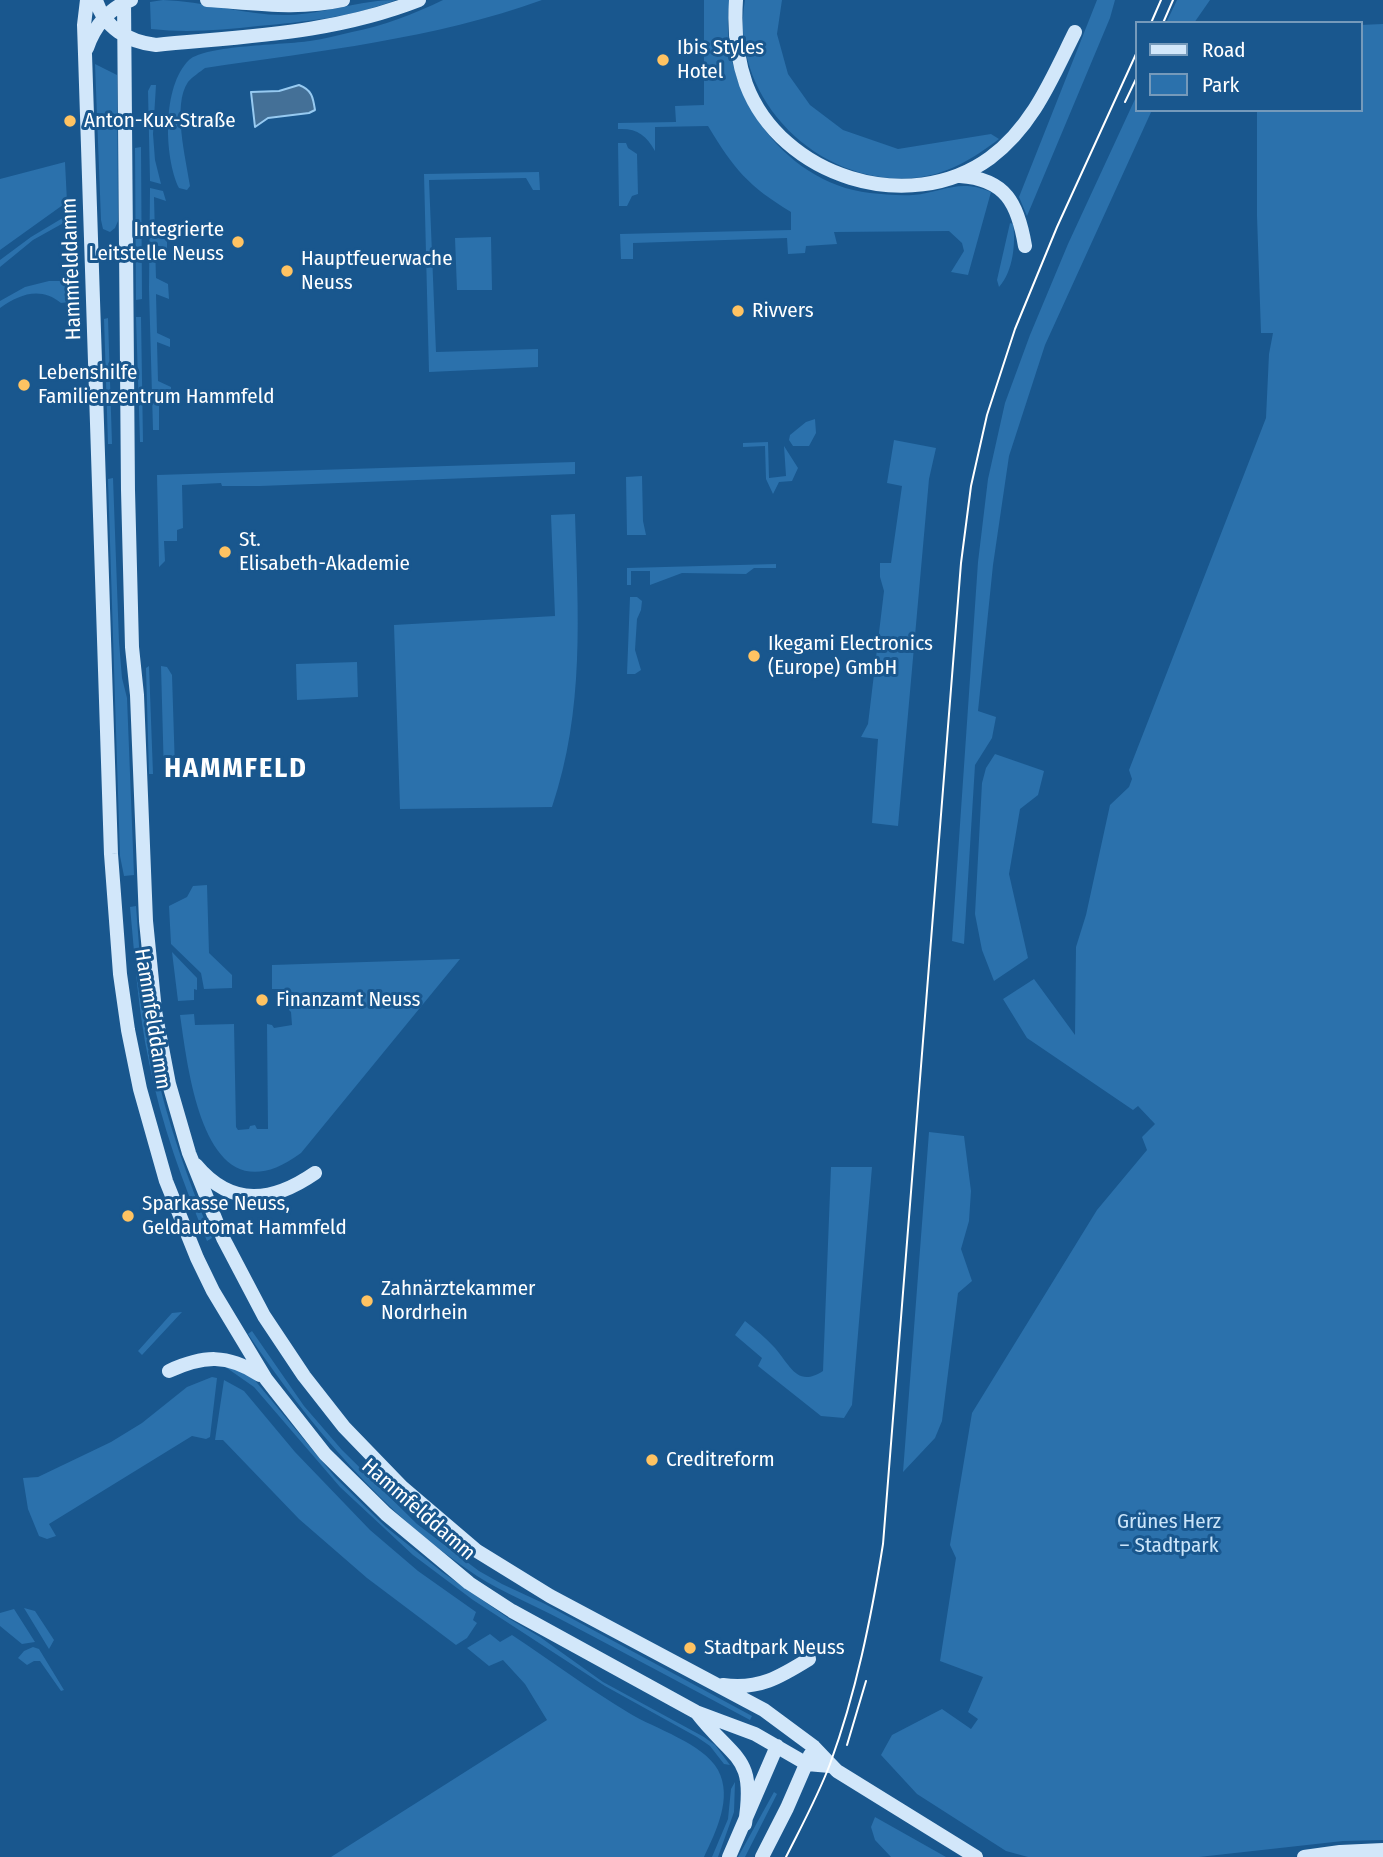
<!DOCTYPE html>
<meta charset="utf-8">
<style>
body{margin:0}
#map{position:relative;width:1383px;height:1857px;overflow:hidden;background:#19578e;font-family:"Fira Sans Condensed",sans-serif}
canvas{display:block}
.legend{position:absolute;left:1135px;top:21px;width:228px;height:91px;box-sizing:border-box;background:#19578e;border:2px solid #759abb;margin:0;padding:9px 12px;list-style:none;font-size:21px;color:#fff}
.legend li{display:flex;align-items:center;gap:14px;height:35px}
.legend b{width:35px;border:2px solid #759abb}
</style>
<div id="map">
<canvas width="1383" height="1857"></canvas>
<ul class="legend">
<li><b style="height:9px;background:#d2e7fa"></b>Road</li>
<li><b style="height:19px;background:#2b71ac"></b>Park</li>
</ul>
</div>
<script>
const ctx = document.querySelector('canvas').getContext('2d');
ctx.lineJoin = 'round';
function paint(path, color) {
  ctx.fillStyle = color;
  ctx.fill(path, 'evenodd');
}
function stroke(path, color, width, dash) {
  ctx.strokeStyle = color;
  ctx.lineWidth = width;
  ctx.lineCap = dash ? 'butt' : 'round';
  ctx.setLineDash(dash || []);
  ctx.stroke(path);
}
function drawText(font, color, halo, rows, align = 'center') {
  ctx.font = font + ' "Fira Sans Condensed",sans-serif';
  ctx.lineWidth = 6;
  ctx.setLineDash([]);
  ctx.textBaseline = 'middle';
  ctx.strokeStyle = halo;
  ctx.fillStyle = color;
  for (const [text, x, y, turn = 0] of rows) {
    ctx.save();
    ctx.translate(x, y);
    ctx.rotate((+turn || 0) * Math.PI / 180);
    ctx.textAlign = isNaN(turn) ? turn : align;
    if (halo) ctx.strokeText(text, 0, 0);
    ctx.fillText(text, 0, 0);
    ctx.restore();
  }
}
paint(new Path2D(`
 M163,0c42,1 83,16 125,15 37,-1 71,-15 108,-15 -44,17 -91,22 -138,26 -36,4 -71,7 -107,3l-1,-27z
 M443,0h99c-108,39 -223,51 -337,68 -5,4 -13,9 -17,14 -16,23 -2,77 2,104l-3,4 -8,-2c-15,-31 -17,-102 10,-128 17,-15 95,-15 121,-19 14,-2 28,-6 42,-9 31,-6 62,-18 91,-32z
 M704,0h26c-15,85 51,183 140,193 13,1 29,3 43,2 31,-3 46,-17 78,-3l-23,83 -17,-3 13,-21 -2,-8 -13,-12 -115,1 3,12 -31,2 -1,7 -17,1 -1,-16 -154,5v16h-12l-1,-25 171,-4v-18c-43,-26 -57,-43 -83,-86l-53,1v24c-9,-16 -18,-23 -37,-22v-6l58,-1 -1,-16 29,-1z
 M745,0h37l-5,34 11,40 22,31 33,25 55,19 93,-15 8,5c-26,20 -54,37 -87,39 -96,7 -184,-82 -167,-178z
 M1097,0h18l-5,18 -83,198 -8,-19z
 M1177,0h33l-16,23h-28z
 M1383,24v1816l-40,1 -144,16h-171l-22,-6 -89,-57 -36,-39 11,-20 50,-26 29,20 7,-10 -10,-7 15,-35 -43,-16 16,-103 -6,-13 22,-132 125,-203 50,-60 -5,-13 13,-13 -17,-18 -5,4 -106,-72 -24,-39 31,-20 41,56 1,-88 10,-32 24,-110 19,-18 3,-8 -3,-9 137,-352 3,-64 4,-21h-12l-4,-117v-106h103v-85z
 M95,64l22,11 1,146 -3,7 -5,4 -7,-3 -2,-9z
 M151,85h5l-3,49 2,26 6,24 -11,-3 -2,-90z
 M1136,97v13h16l-107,235 -36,111 -16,109 -15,146 18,6 -4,21 -17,27 -11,179 -12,-3 26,-379 10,-83 17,-76 25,-68 38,-91z
 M618,143h8l2,5 9,6 1,40 -6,2 -5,10h-8z
 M141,147l1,152 -6,1 -1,-152z
 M65,162l2,40 -67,48v-71z
 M539,172l1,18h-7l-7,-12 -97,2 7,172 102,-3v18l-109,5 -5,-198z
 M150,188l13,3 3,10 -12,-4 1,39 12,4v8l-12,-3 1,33 12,6 1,15 -13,-5 1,39 13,6v8l-13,-5 1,39 13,6v9l-12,-5v39h-6l-4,-141z
 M66,216l1,5 -34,19 -33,27v-7l31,-23z
 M1010,223l3,1c3,19 0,48 -14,63l-2,-7z
 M491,237l1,53h-35l-2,-52z
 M49,281h19l1,21 -8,1c-20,-17 -42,-9 -61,5v-7l25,-14z
 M136,317h5l2,125h-3z
 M108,318l4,126h-4l-4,-125z
 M815,419l1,14 -7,13h-16l-4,-6 1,-5 16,-13z
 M894,440l42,8 -7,31 -31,347 -26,-3 6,-84 -17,-2 7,-13 16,-133 -4,-14v-14h11l11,-77 -15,-3z
 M768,442l1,36 17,-2 -2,-30 14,22 -6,13 -13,1 -6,12 -7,-15 -1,-33 -22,1v-4z
 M575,462v12l-315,12h-38l-1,-3 -39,2 1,43 -6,2v11h-13l1,20 -6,6 -2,-92z
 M642,476l1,45 3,14h-19l-1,-58z
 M113,478l6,164 3,36 5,20 7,177 -10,1 -4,-20 -12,-377z
 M575,514c3,100 10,195 -23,293l-152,2 -6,-184 161,-9 -4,-101z
 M776,564v4h-22l-8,6 -64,-1 -32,12v-14h-19v14h-4v-17z
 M630,597h7l5,4 -1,9 -4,9 -2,31 6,20 -6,4h-8z
 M357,662l1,35 -61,3 -1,-36z
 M149,666l4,108h-4l-3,-106z
 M161,666l6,1 5,8 3,94 -6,7h-5z
 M995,754l49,17 -6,24 -18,14 -11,65 19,84 -34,23 -12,-31 -7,-36 7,-131 4,-15z
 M207,885l2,68 23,22v13l-28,1 -3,-16 -30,-29 -2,-38 18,-9 6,-11z
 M136,906c4,52 7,104 18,155 13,61 34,119 58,177l-5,3c-24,-58 -46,-117 -58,-179 -11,-51 -14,-103 -19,-155z
 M172,952l25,26v12l-3,-1v11l-16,1z
 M460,959l-159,194c-96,71 -112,-77 -121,-138l14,-1 1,11 39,-1 2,103 2,3 11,-1 1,-3 5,-1 2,4h11l-1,-105 5,1 2,3 18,-3 -1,-13 -2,-2 2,-19 -2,-2h-17v-24z
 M929,1132l35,4 7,55 -2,30 -8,28 11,32 -14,12 -16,128 -7,17 -32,34z
 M831,1167h41l-20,238 -8,13 -23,-2 -63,-50 4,-8 -27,-23 10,-14c10,8 21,17 30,27 15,17 22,40 48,23z
 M182,1312l-40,43 -4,-4 34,-38z
 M252,1331l52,75 38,44 75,74 38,29 24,18 23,13 43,20 207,112 -2,4c-62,-33 -125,-67 -188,-100 -28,-15 -58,-27 -85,-44 -94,-62 -167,-150 -229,-242z
 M224,1366l8,1 21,11 82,99 51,50 56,45 66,46 32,19 63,45 101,55 11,8 15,20 -6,-1 -14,-18 -13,-9 -92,-51 -132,-86 -60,-45 -73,-68 -86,-100z
 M212,1377l5,1 -7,59 -4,2 -14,-3 -143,88 7,12 -9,3 -8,-3 -11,-27 -5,-31 15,-1 73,-35 31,-19 45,-36z
 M224,1380l20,11 51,61 75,78 48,41 58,41 -3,8 4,3 -10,15 -11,7 -89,-67 -68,-59 -76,-79h-8z
 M24,1608l11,3 19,29 -5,9z
 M14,1609l21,33 -13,2 -22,-18v-13z
 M490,1634l10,8 12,-7c39,26 77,54 117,78 26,16 74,30 89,57 15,28 -2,61 -14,87h-373l216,-137 -22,-36 -22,-24 -14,6 -22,-18z
 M33,1647l6,2 25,41 -3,1 -21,-30h-6l-7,4 -9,-7 6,-7z
 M735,1782l-1,30 -16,45h-6l16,-38 3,-30z
 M774,1792l3,2 -32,63h-7z
 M875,1817l71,40h-55l-16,-17 -4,-13z`), '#2b71ac');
const water = new Path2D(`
 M299,85c13,5 14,12 16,25l-6,3 -41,5 -13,9 -4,-35 28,-1z`);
paint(water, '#447097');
stroke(water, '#97caf1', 2);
stroke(new Path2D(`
 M87,0l-3,25 1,29 26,800 9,120 8,56 12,59 26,92 31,77 16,33 53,88 59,75 61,60 83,69 43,28 184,101 59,22 52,30 23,2
 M96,0c8,28 33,42 60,45 91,-9 176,-11 263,-45
 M124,0l4,490 4,157 5,48 9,226 9,90 14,73 20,69 34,85 41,78 40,60 40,51 58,60 75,64 73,45 214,114 50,37 23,24 139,86
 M207,0c46,3 91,10 136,0
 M736,0c-2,29 0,56 10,84 35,93 163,133 244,74 43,-32 62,-80 85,-126
 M87,48c7,-21 22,-40 44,-48
 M960,176c46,3 58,28 65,70
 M196,1165c36,43 77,37 119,8
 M169,1371c35,-16 58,-17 91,4
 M723,1685c36,5 57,-8 86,-26
 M697,1713c38,49 59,41 48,111
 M729,1857l48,-111
 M762,1857l25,-49 23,-53
 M1304,1857l36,-5 43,-2`), '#d2e7fa', 14);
stroke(new Path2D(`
 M1151,23l10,-23
 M1163,23l10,-23
 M1125,102l11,-23
 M847,1745l19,-64
 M786,1857c15,-30 32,-61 44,-93 26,-71 41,-145 53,-220l78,-981 10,-77 16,-71 28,-86 42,-102 79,-173`), '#fff', 2);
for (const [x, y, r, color] of [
 [663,60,7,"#ffc362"],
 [70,121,7,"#ffc362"],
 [238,242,7,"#ffc362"],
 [287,271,7,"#ffc362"],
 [738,311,7,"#ffc362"],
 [24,385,7,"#ffc362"],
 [225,552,7,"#ffc362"],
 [754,656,7,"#ffc362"],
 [262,1000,7,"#ffc362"],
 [128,1216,7,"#ffc362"],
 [367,1301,7,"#ffc362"],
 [652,1460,7,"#ffc362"],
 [690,1648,7,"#ffc362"]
]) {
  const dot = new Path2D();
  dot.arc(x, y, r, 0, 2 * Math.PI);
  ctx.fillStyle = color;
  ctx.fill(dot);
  stroke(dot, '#19578e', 2.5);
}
drawText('21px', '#fff', '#19578e', [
 ["Ibis Styles",677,48],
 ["Hotel",677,72],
 ["Anton-Kux-Straße",84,121],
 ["Integrierte",224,230,"right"],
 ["Leitstelle Neuss",224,254,"right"],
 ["Hauptfeuerwache",301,259],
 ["Neuss",301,283],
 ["Rivvers",752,311],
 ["Lebenshilfe",38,373],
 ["Familienzentrum Hammfeld",38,397],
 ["St.",239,540],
 ["Elisabeth-Akademie",239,564],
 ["Ikegami Electronics",768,644],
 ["(Europe) GmbH",768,668],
 ["Finanzamt Neuss",276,1000],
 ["Sparkasse Neuss,",142,1204],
 ["Geldautomat Hammfeld",142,1228],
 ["Zahnärztekammer",381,1289],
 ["Nordrhein",381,1313],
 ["Creditreform",666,1460],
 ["Stadtpark Neuss",704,1648]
], 'left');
drawText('21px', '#fff', '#19578e', [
 ["Hammfelddamm",72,269,-92],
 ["Hammfelddamm",152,1019,81],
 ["Hammfelddamm",418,1510,41]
]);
drawText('21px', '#cbe5fa', '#19578e', [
 ["Grünes Herz",1169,1522],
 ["– Stadtpark",1169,1546]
]);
ctx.letterSpacing = '2px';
drawText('bold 28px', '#fff', '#19578e', [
 ["HAMMFELD",236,769]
]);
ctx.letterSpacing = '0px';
</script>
